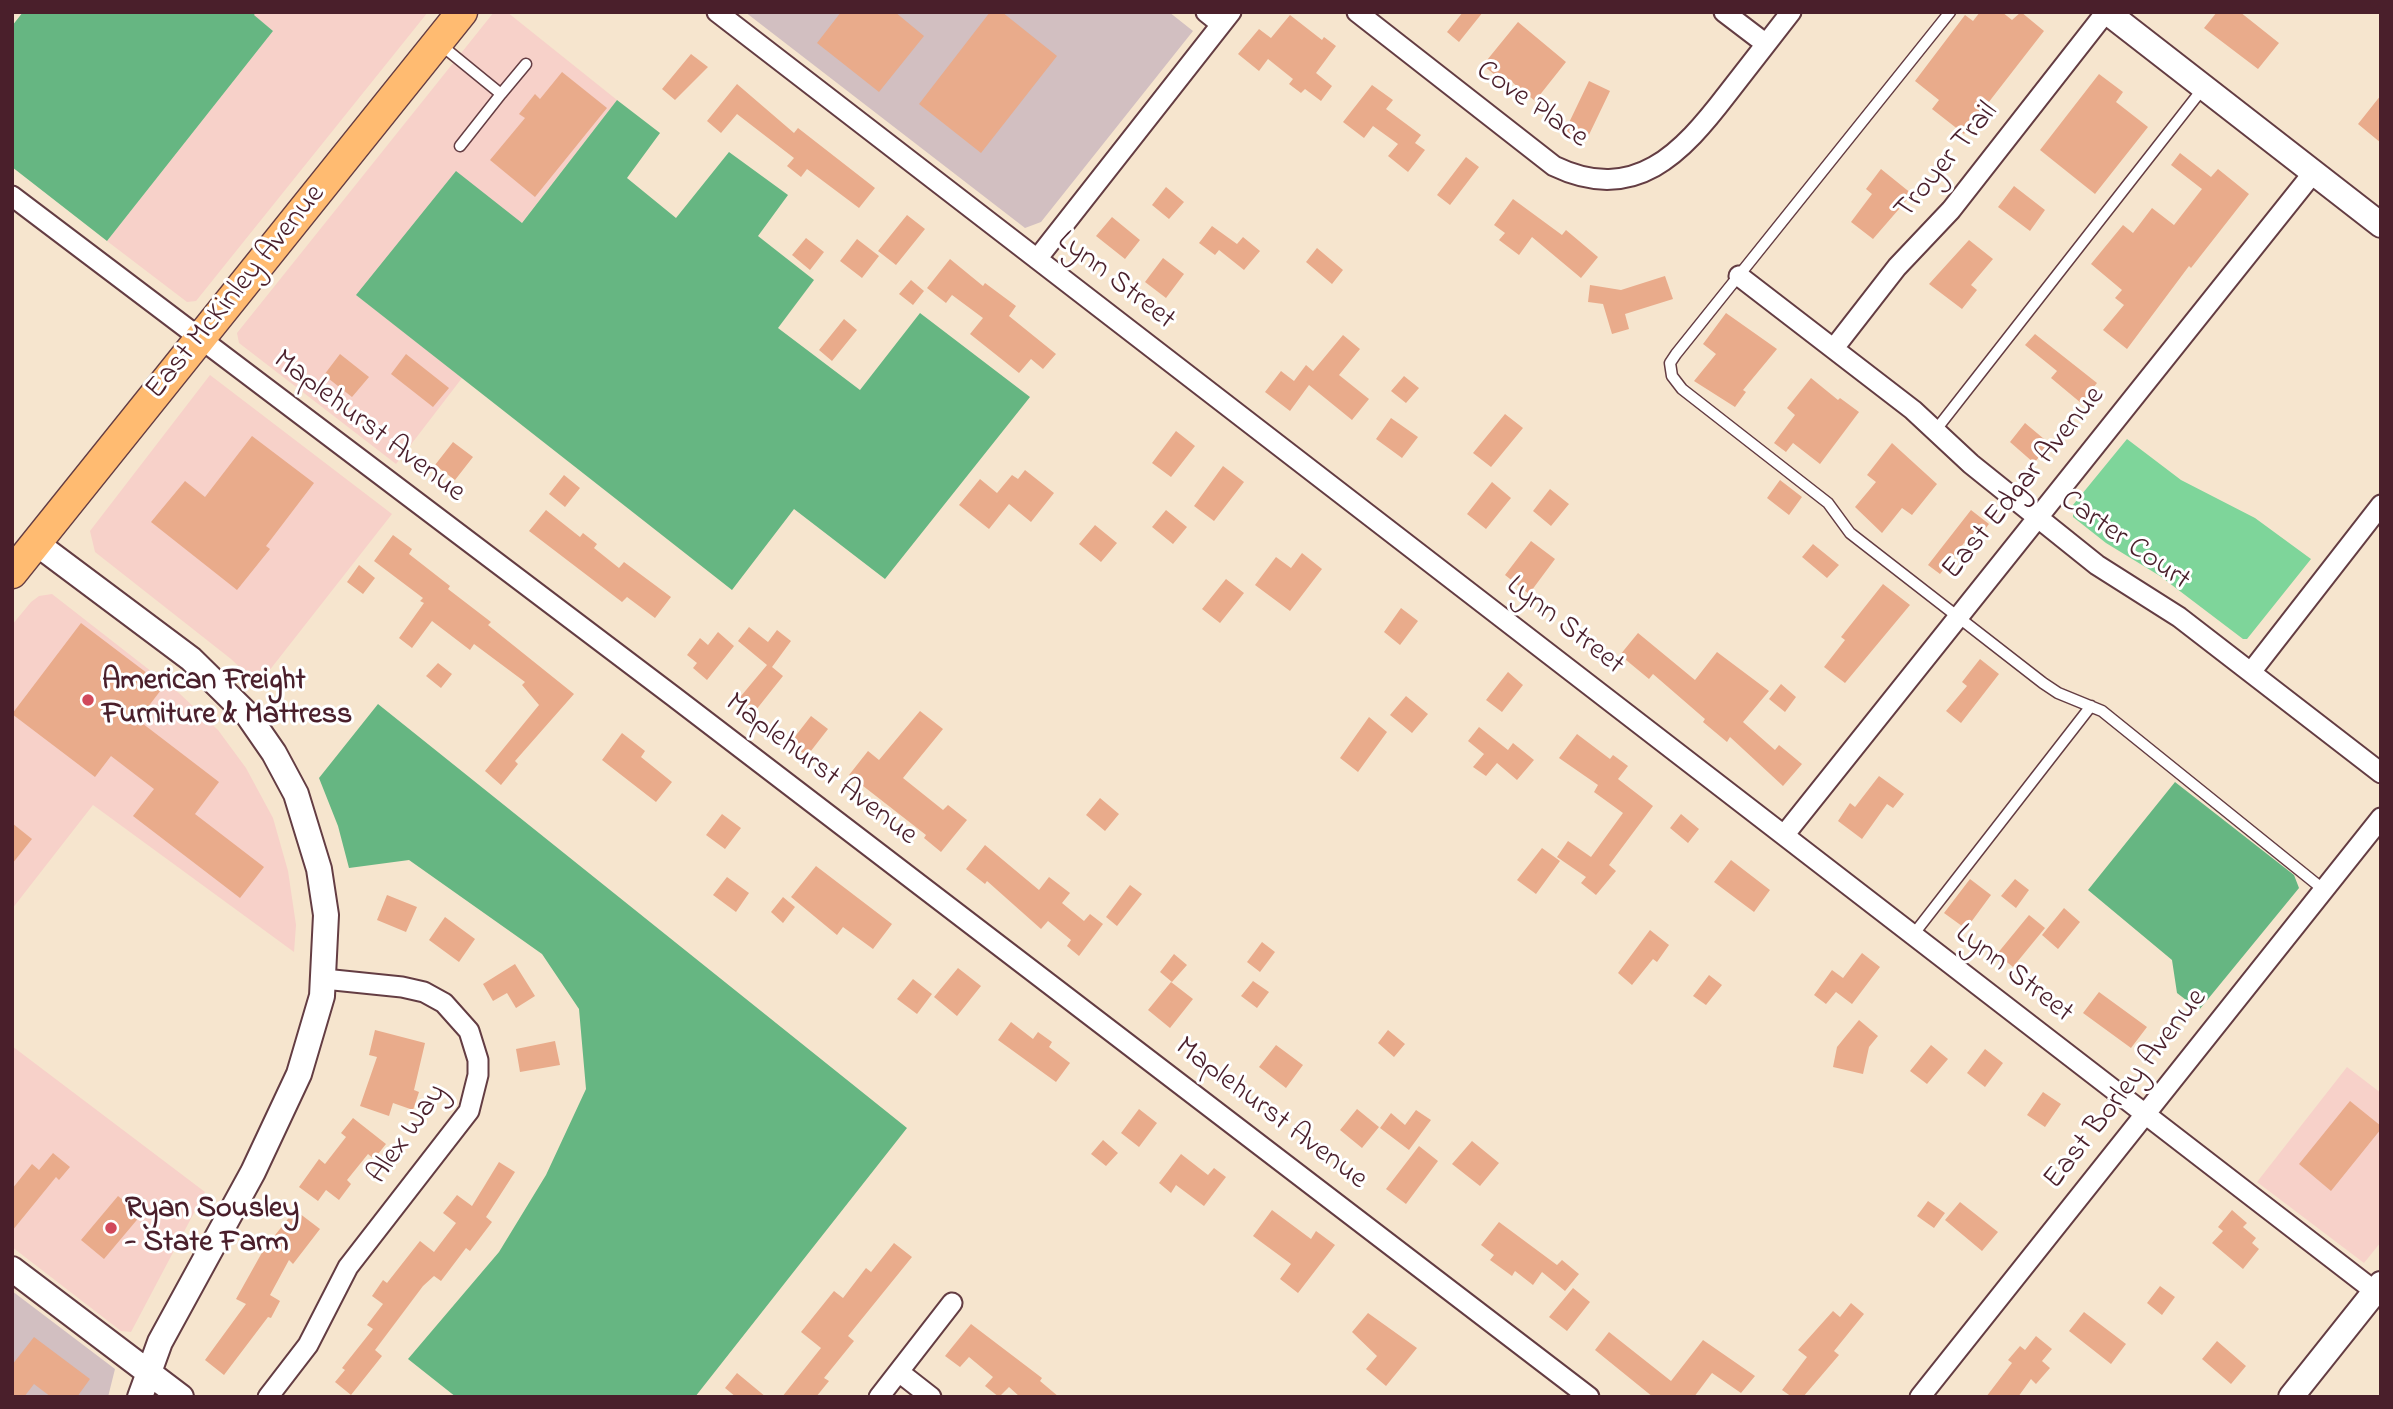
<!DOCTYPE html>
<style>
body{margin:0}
#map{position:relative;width:2393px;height:1409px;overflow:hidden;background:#f6e5ce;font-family:"Indie Flower",sans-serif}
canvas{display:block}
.frame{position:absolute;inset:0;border:14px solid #4a1f2b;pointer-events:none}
</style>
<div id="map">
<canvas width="2393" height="1409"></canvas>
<div class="frame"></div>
</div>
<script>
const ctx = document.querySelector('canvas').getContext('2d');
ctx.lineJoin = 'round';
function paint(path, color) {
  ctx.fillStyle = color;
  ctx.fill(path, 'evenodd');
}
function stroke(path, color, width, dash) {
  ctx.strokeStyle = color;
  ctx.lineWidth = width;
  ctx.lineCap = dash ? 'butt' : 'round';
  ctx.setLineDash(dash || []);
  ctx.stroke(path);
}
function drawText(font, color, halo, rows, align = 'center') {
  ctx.font = font + ' "Indie Flower",sans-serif';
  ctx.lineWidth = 6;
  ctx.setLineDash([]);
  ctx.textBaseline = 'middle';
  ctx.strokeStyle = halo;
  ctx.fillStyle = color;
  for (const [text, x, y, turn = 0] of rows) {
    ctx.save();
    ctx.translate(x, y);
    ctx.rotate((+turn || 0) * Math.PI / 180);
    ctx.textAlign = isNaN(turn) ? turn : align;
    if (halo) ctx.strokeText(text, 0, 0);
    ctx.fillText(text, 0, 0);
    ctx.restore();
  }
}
paint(new Path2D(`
 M256,12h172l-232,289 -9,1 -80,-61 166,-210 -20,-16z
 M494,12h13l110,88 -96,124 -164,71 105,83 -66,86 -157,-121 -2,-10z
 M210,375l182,139 -134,171 -27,-26 -136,-107 -5,-21z
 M52,594l127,99 39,37 28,38 27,50 15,53 8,54 -2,27 -201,-147 -81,104v-284l19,-23 8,-6z
 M12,1046l193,146 -74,140 -10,-1 -109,-84z
 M2347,1067l34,26v149l-17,21 -107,-81z`), '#f7d1c9');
paint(new Path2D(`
 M745,12h424l24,19 -152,191 -16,6z
 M12,1291l103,78 -7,28h-96z`), '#d2bfc1');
paint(new Path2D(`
 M2127,439l54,41 74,38 56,41 -64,80h-4l-83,-63 -54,-33 -33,-26v-12z`), '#7ed59a');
paint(new Path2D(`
 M23,12h233l-2,3 19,16 -166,210 -95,-74v-141z
 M617,100l43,33 -33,45 49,40 53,-66 59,43 -30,41 56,44 -36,48 82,62 60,-77 110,84 -145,182 -91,-70 -62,81 -376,-295 100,-124 66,52z
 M378,704l529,424 -212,269h-239l-48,-38 91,-107 47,-77 40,-86 -7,-80 -37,-55 -133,-94 -60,8 -11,-42 -19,-48z
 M2175,782l119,93 5,13 -100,122 -22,-17 -5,-33 -84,-70z`), '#66b682');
paint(new Path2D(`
 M841,12h54l29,24 -45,56 -62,-49z
 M990,12h12l55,44 -76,97 -62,-49z
 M1463,12h20l-24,30 -12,-10z
 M1980,12h22l10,8 9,-8 23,19 -80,103 -32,-25 7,-9 -24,-19 50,-66 8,6z
 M2217,12h23l39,31 -21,26 -54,-41z
 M1290,15l32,25 2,-3 12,9 -20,27 16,13 -11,15 -16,-12 -4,4 -12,-9 4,-5 -25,-20 -9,12 -21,-17 21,-25 12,9z
 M1518,22l48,40 -31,39 -29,-24 -4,4 -19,-16z
 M691,54l17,13 -33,33 -13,-11z
 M562,72l45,36 -72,89 -45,-37 35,-42 -6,-4 16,-20 5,5z
 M2099,74l24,18 -7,10 32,25 -53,67 -55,-44z
 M1589,81l21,10 -24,50 -21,-10z
 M737,84l57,49 4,-5 77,60 -16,20 -52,-39 -6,8 -14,-11 7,-8 -57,-44 -16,19 -14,-12z
 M1372,85l21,15 -7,9 35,26 -6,8 10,7 -17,22 -20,-16 10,-12 -25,-18 -9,12 -21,-16z
 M2381,95v48l-23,-19z
 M2180,153l31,24 7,-8 31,25 -58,74 -2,-2 -62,83 -24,-19 21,-25 -9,-7 7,-8 -31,-26 32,-39 10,8 19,-25 22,17 28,-36 -31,-24z
 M1466,157l13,10 -29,38 -13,-10z
 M1881,169l31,25 -39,45 -22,-17 21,-28 -6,-5z
 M2014,186l31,24 -15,21 -32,-24z
 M1166,187l18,15 -15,17 -17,-14z
 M1513,199l49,36 4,-5 32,27 -17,21 -49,-41 -13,18 -20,-15 6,-7 -11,-8z
 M907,215l18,14 -29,36 -18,-14z
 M1112,217l28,23 -15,19 -29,-23z
 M1212,226l25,18 6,-7 17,14 -16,19 -25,-20 -4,5 -16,-12z
 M806,238l18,14 -14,18 -18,-15z
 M857,239l22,17 -17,22 -22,-17z
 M1969,240l24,19 -22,26 6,5 -15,19 -33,-25z
 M1317,248l26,22 -11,14 -26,-22z
 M1163,258l21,16 -18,24 -21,-16z
 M950,259l33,27 2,-3 31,23 -7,10 47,38 -13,15 -12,-10 -12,14 -49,-39 13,-16 -31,-23 -6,8 -19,-15z
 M1665,276l8,23 -48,15 4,15 -17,5 -9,-30 -15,-2 2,-17 31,5z
 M911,280l13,11 -11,14 -14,-11z
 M1726,313l51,36 -34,41 3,2 -11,15 -41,-26 22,-27 -13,-10z
 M844,319l13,11 -25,31 -13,-11z
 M2035,334l62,49 -16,20 -30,-25 6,-7 -32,-26z
 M1343,335l17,14 -21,26 30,24 -17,21 -43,-35 -19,26 -25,-19 16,-21 13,10 12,-16 7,6z
 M340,354l29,23 -17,20 -28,-22z
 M406,354l43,34 -16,19 -42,-33z
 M1404,376l15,12 -13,15 -15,-12z
 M1811,378l27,22 2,-2 19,14 -39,52 -27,-21 -7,9 -12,-9 21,-28 -8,-7z
 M1505,414l18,14 -32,39 -18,-14z
 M1391,418l27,19 -16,21 -26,-19z
 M2025,423l25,21 -16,19 -24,-21z
 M1176,431l19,15 -24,31 -19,-14z
 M252,436l62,47 -48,63 4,3 -33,41 -86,-68 34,-41 20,16z
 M453,442l20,15 -18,23 -20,-15z
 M1892,443l45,41 -25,31 -10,-7 -20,25 -27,-26 21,-25 -9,-7z
 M1223,466l21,16 -30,39 -20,-15z
 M1025,470l29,23 -23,29 -22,-18 -20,25 -30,-24 21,-26 17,14 15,-18 6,4z
 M564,475l16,13 -15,19 -16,-13z
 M1780,480l22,17 -13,18 -22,-17z
 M1492,482l19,16 -25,31 -19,-15z
 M1550,489l19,15 -18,22 -18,-15z
 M546,510l34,27 3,-4 14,11 -3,4 25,20 5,-6 47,35 -16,21 -28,-21 -5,5 -93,-71z
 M1166,510l21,17 -14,17 -21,-17z
 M1971,510l18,14 -19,24 -6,-5 -24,31 -12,-9z
 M1095,525l22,18 -16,19 -22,-18z
 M393,535l19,14 -3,5 41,32 -2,3 43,33 -3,3 86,69 -59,67 3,3 -17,21 -16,-14 54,-66 -17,-20 3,-3 -51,-38 -4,6 -38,-29 -20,27 -13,-10 25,-35 -4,-2 3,-3 -49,-37z
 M1531,541l24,18 -26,35 -24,-19z
 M1813,544l26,21 -12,13 -25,-21z
 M1302,553l20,16 -32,42 -35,-26 21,-28 15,11z
 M359,565l16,13 -12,16 -16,-12z
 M1226,579l18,14 -24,30 -18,-14z
 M1883,584l27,21 -65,78 -21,-16 21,-27 -4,-3z
 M1401,608l17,13 -18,24 -16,-13z
 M81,623l83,63 -26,34 81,62 -24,32 69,53 -24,31 -107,-82 21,-27 -43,-33 -16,21 -83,-63z
 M749,627l19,15 9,-12 14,11 -19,26 11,9 -31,39 -16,-13 31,-37 -29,-24z
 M718,632l16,14 -27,34 -14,-12 4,-5 -10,-8 13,-17 8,7z
 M1638,633l57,47 22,-28 52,39 -26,31 32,28 4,-5 23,19 -19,22 -53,-49 -3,5 -24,-20 2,-3 -52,-45 -4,5 -29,-24z
 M1980,659l19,15 -38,49 -15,-12 21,-25 -5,-4z
 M438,663l14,11 -11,14 -15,-12z
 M1508,672l15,13 -21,27 -16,-12z
 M1781,684l15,13 -11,15 -16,-13z
 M1406,696l22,18 -16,19 -22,-18z
 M920,711l23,18 -40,49 40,32 5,-5 19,15 -26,32 -17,-14 2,-3 -77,-60 19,-24 11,9z
 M811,716l17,13 -21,27 -17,-13z
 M1369,717l18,15 -29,40 -18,-14z
 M1479,727l29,23 5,-7 21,17 -17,20 -20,-17 -11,13 -13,-9 11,-13 -16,-13z
 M622,733l23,18 -4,6 31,25 -16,20 -54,-42z
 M1577,734l33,25 3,-4 15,11 -10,13 35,27 -44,59 7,6 -20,24 -15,-12 5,-6 -29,-20 11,-16 23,16 32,-44 -29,-21 4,-7 -39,-27z
 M1879,776l25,18 -11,14 -6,-4 -25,35 -24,-18 12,-18 5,4z
 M1100,798l19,16 -14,17 -19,-16z
 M722,814l19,14 -16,21 -19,-14z
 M1681,814l18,15 -11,14 -18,-15z
 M12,823l20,16 -20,25z
 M985,845l54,45 10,-13 21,16 -8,10 22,18 6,-7 13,10 -24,32 -12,-10 4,-6 -23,-19 -7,8 -54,-48 -2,3 -19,-15z
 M1542,848l18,13 -24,33 -19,-14z
 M1731,860l39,30 -16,22 -40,-30z
 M816,866l76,58 -19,25 -30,-22 -6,8 -46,-38z
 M727,877l22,16 -13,19 -23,-17z
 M1970,879l21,16 -25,34 -22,-16z
 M2015,879l14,11 -13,18 -15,-12z
 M1130,885l12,9 -25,32 -11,-9z
 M387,895l30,12 -11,25 -29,-12z
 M783,897l12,10 -12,16 -12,-11z
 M2064,908l16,14 -22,27 -16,-14z
 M2029,915l16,13 -32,39 -16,-13z
 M445,917l30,22 -16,23 -30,-22z
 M1650,930l19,15 -12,17 -4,-3 -21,26 -14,-12z
 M1262,942l13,10 -15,20 -13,-10z
 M1862,953l18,14 -28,37 -16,-12 -10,12 -12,-9 18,-25 11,8z
 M1174,954l13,11 -15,17 -12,-10z
 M515,964l20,32 -19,12 -9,-15 -14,8 -10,-17z
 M958,968l23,18 -24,30 -23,-19z
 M1709,975l13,10 -16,20 -13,-9z
 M913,979l19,15 -15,20 -20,-15z
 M1253,981l16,11 -12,16 -16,-12z
 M1171,982l22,17 -23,29 -22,-18z
 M2099,992l48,35 -16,21 -48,-35z
 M1859,1020l19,16 -9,11 -6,27 -30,-7 4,-20z
 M1011,1022l22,17 5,-7 14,10 -3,5 21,16 -14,19 -58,-42z
 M375,1030l50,13 -11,47 5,2 -6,18 -20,-7 -4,13 -29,-10 17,-49 -8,-2z
 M1388,1030l17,14 -11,13 -16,-14z
 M555,1041l5,24 -40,7 -4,-23z
 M1276,1045l27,20 -17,23 -27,-21z
 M1931,1045l17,14 -21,25 -17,-13z
 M1985,1049l18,14 -18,24 -18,-14z
 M2043,1092l18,12 -16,23 -18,-12z
 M2350,1101l31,25v3l-50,62 -32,-27z
 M1139,1109l18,14 -18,24 -18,-14z
 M1357,1109l22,18 -17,21 -22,-18z
 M1416,1110l15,10 -22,30 -29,-22 11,-15 14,12z
 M353,1118l33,26 -12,15 -6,-5 -21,26 4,4 -12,16 -13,-10 -8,11 -19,-14 20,-28 6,5 21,-27 -5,-4z
 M1103,1140l15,13 -12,13 -15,-12z
 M1472,1141l27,22 -19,23 -28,-22z
 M1419,1146l19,15 -32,43 -20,-15z
 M53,1153l17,14 -11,13 -3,-3 -44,54v-42l20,-25 7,6z
 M1181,1154l27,21 6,-7 12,9 -22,29 -28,-21 -5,8 -12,-10z
 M499,1162l16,10 -29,45 6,5 -22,29 -4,-3 -25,33 -7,-5 -11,10 -48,64 7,6 -31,39 -16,-13 10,-12 -3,-2 31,-39 -6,-4 16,-21 -11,-8 11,-16 4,3 33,-42 14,11 22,-29 -13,-10 14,-18 15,11z
 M118,1196l23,19 -37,44 -23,-19z
 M1928,1201l17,12 -11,15 -17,-12z
 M1960,1202l38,30 -16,19 -37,-31z
 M295,1210l25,19 -27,35 -4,-4 -19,35 10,6 -9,17 -3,-1 -44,58 -19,-15 41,-56 -10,-5 28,-50z
 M1272,1210l39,29 5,-8 19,14 -37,48 -18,-14 11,-15 -38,-28z
 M2232,1210l15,13 -4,4 13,11 -4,5 7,6 -16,20 -31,-26 11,-12 -5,-4z
 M1499,1222l58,43 5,-5 17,14 -14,17 -23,-19 -9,13 -18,-14 -3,5 -22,-16 4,-5 -13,-10z
 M894,1243l18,14 -64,79 6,5 -30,37 5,3 -13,16h-34l39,-49 -20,-16 33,-41 9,7 23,-30 5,4z
 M2160,1286l15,11 -13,18 -15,-12z
 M1573,1288l17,14 -23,29 -18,-14z
 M1851,1303l13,11 -30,37 5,4 -36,42h-11l-10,-7 25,-33 -9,-7 35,-39 7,6z
 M2084,1312l42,32 -15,20 -42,-33z
 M1368,1313l49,35 -31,38 -20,-17 11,-13 -25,-24z
 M971,1324l71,54 -2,3 19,16h-39l-11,-10 -10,10 -14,-11 8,-9 -24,-20 -9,10 -15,-11z
 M1609,1332l62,49 32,-41 52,36 -14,17 -29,-20 -18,24h-41l-58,-47z
 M2036,1336l16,13 -10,12 8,7 -14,16 -5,-5 -13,18h-32l26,-34 -4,-3 12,-14 5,4z
 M34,1337l56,42 -13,18h-26l-17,-13 -10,13h-12v-32z
 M2217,1341l29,25 -15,18 -29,-25z
 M737,1373l29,24h-30l-11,-9z`), '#e9ab8b');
const service = new Path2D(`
 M1950,12l-274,342 -6,9 2,13 10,13 146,114 22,30 193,150 15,10 44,18 222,179
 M441,45l60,49 -41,52
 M501,94l25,-30
 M1935,431l269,-344
 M1913,935l178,-229`);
const minor = new Path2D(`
 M717,12l1664,1284
 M1206,12l15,12
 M1357,12l197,154c81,39 128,-13 174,-73 21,-27 42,-54 63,-81
 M1724,12l42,32
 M12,196l661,500 916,701
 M1037,259l194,-247
 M1739,276l174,134 58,54 126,101 82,52 202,156
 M1834,348l63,-81 54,-57 155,-198
 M2251,672l130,-167
 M1785,834l528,-661
 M899,1372l32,25
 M268,1397l40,-52 40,-78 121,-156 9,-36v-15l-9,-29 -25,-28 -20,-11 -22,-5 -78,-8
 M879,1397l73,-94
 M1920,1397l461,-579`);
const tertiary = new Path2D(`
 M2107,12l274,213
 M36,543l155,116 56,55 27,39 22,41 23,75 7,46 -4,81 -23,78 -46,98 -93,170 -20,55
 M12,1269l169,128
 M2291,1397l90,-113`);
const primary = new Path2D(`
 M12,573l450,-561`);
stroke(service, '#643d43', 13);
stroke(minor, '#643d43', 23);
stroke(tertiary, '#643d43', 28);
stroke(primary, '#643d43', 33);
stroke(service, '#fff', 10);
stroke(minor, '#fff', 19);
stroke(tertiary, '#fff', 24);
stroke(primary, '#ffbb71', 30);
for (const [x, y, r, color] of [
 [88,700,7,"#d1495b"],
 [111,1228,7,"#d1495b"]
]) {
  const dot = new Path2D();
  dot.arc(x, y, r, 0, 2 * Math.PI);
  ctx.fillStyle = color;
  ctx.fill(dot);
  stroke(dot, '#fff', 2.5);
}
drawText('30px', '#4a1f2b', '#fff', [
 ["Cove Place",1531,106,35],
 ["Troyer Trail",1948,162,-50],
 ["Lynn Street",1115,282,38],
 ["East McKinley Avenue",237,293,-51],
 ["Maplehurst Avenue",368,428,37],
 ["East Edgar Avenue",2025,484,-51],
 ["Carter Court",2124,542,35],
 ["Lynn Street",1564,627,38],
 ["Maplehurst Avenue",820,771,37],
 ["Lynn Street",2013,975,38],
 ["East Borley Avenue",2127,1090,-52],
 ["Maplehurst Avenue",1270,1115,37],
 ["Alex Way",409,1135,-55]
]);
drawText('bold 30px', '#4a1f2b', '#fff', [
 ["American Freight",102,683],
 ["Furniture & Mattress",102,717],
 ["Ryan Sousley",125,1211],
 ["- State Farm",125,1245]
], 'left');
</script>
